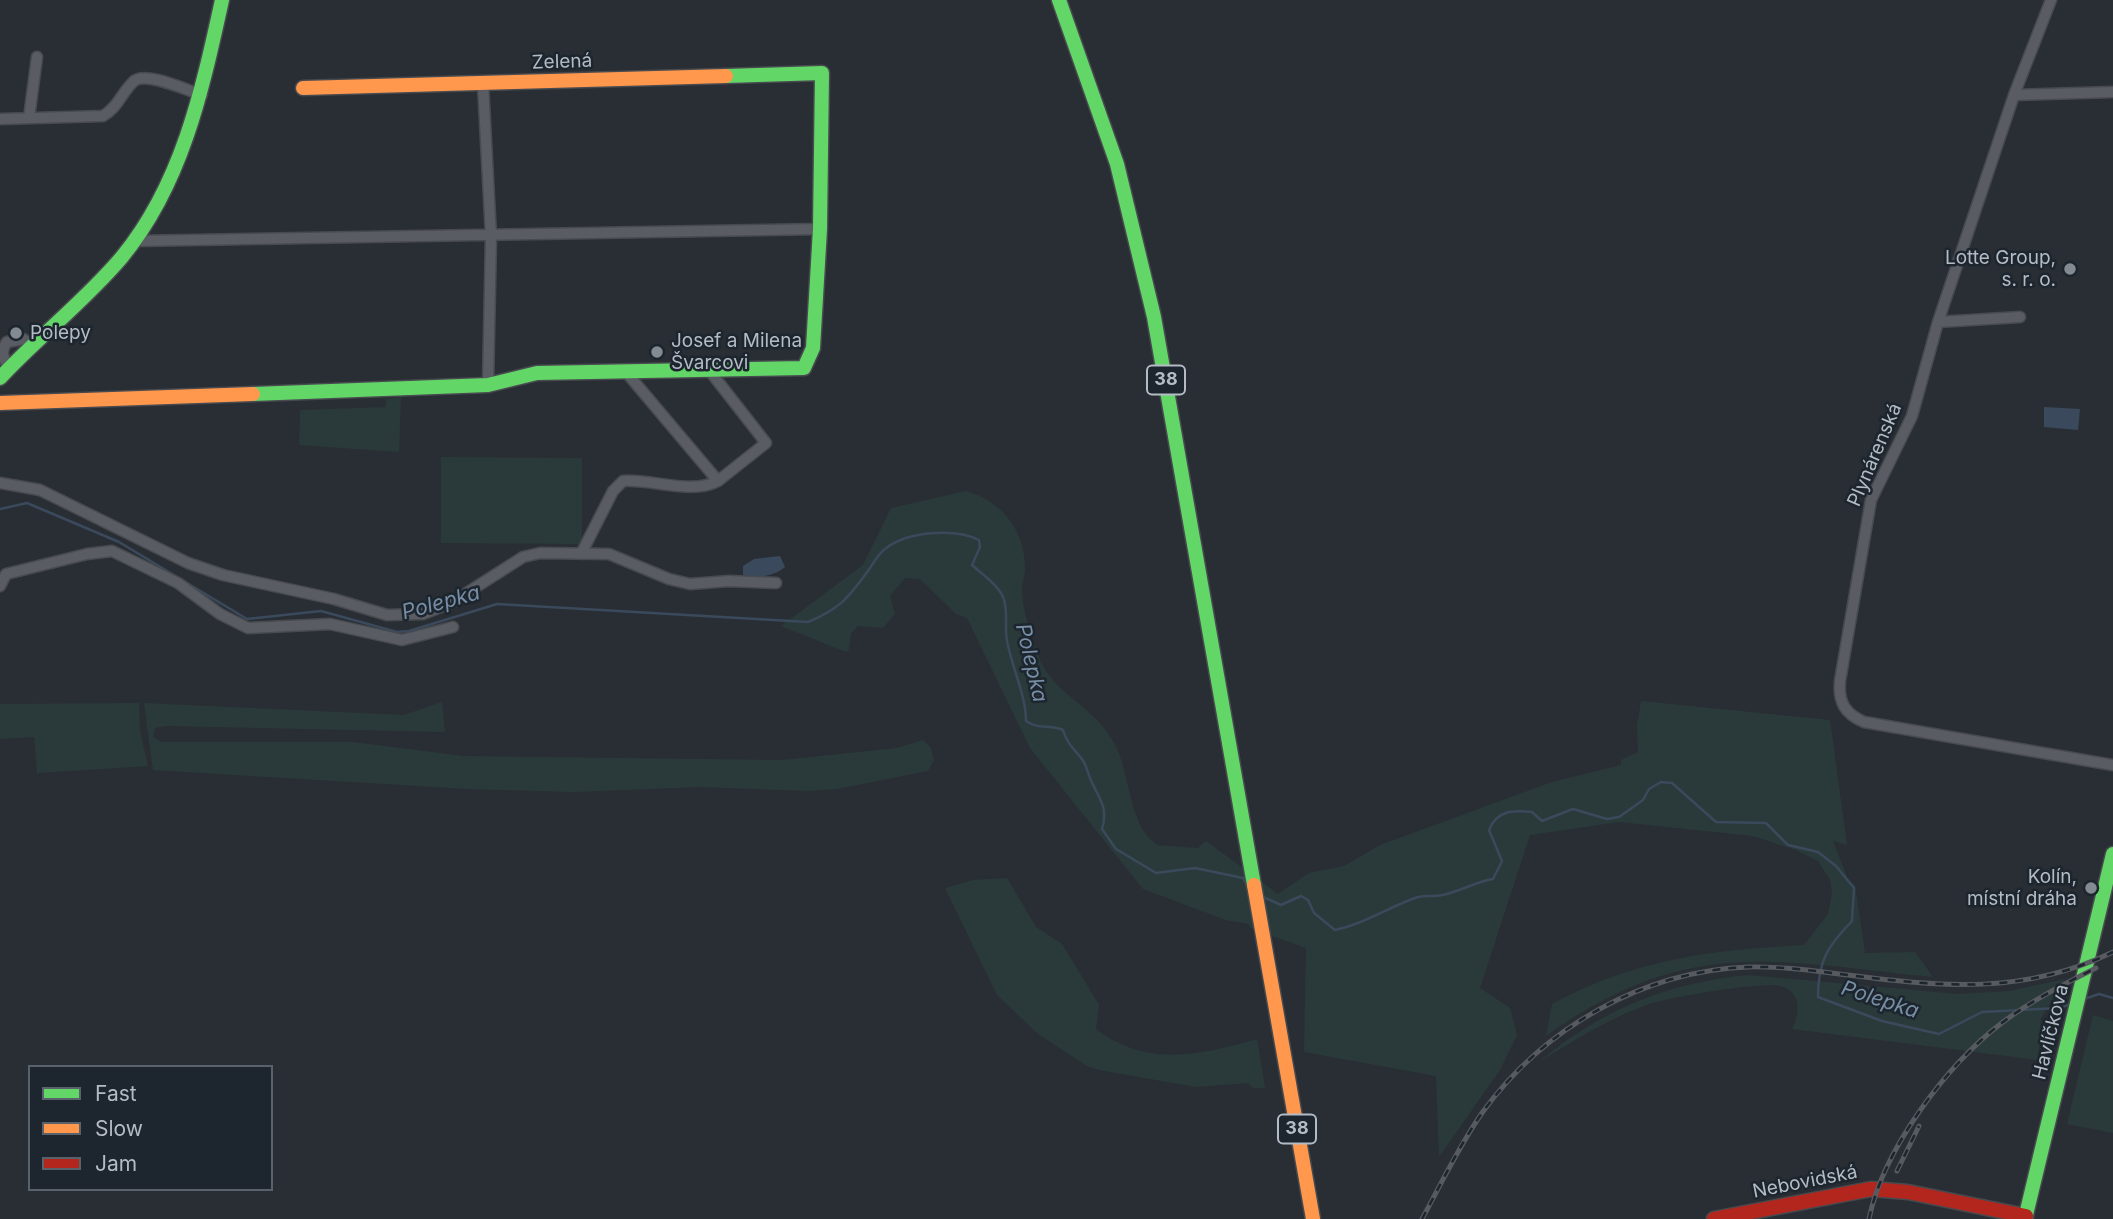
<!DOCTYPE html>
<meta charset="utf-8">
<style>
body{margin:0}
#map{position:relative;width:2113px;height:1219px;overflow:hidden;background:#292e34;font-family:Inter,sans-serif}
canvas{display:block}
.legend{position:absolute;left:28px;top:1065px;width:245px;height:126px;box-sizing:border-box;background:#1d252e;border:2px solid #59616a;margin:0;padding:9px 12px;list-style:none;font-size:21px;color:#b3bbc5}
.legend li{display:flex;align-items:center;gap:14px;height:35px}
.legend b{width:35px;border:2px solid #59616a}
</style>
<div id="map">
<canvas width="2113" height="1219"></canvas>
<ul class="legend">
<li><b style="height:9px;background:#63d668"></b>Fast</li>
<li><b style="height:9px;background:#ff974d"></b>Slow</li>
<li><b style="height:9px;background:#b3261e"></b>Jam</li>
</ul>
</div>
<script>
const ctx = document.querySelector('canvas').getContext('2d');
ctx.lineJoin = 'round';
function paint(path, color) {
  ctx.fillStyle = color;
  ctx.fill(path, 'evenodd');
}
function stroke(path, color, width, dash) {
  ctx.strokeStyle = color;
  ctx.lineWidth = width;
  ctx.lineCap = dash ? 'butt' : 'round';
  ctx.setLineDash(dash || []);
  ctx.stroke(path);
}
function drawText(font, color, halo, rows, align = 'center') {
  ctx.font = font + ' Inter,sans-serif';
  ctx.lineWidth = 5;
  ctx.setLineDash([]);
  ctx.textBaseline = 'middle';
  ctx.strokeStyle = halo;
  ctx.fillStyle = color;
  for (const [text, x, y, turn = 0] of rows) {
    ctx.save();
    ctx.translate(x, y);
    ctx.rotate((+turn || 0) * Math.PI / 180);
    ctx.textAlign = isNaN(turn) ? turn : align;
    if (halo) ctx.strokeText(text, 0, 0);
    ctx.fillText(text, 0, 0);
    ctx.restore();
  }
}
paint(new Path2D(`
 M401,397l-2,55 -100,-7 1,-35 86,-3v-8z
 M441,457l141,1v86l-141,-1z
 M966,491c36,10 60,40 59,79 0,7 -4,13 -3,21 1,20 8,42 15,62 16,45 60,51 80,96 14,30 12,77 40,96l41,3 8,-7 72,53 31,-21 35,-7 36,-21 172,-63 69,-17v-5l17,-8 -1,-26 4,-25 189,19 17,125 -14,-4 15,38 7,6 10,68 50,-1 18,25c-160,-16 -246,-42 -387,59l6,-32c83,-45 159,-54 252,-59l24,-31 4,-21 -2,-13 -12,-19 -22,-11 -43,-14 -134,-14 -89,13 -50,153 30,20 7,27 -17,35 -61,87 -3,-81 -132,-24 2,-104 -56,-20 -1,-4 -23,-4 -83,-31 -113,-141 -63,-130 -11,-4 -36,-35 -15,-1 -15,18 5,18 -12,14 -25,-2 -7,7 -2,17 -3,2 -65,-26 82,-61 28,-57z
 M442,702l3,30 -279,-6 -11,2 -2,9 8,5h192l110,14 319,4 115,-12 26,-8 8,8 3,12 -6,11 -91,18 -30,2 -106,-4 -128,5 -106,-3 -314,-19 -9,-67 260,12z
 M139,703l1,28 8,35 -111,7 -3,-36 -34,2v-35z
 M1007,878l29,49 26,17 37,61 -3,24c51,39 105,26 161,10l8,49h-12l-5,-5 -52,4 -97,-17 -12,-4 -49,-32 -41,-39 -52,-107 28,-8z
 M1749,975l209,19 51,-3 56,-12 -24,39 -3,42 -246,-31c8,-15 10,-38 -12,-43 -20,-4 -112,11 -133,19 -38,13 -74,36 -108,57 61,-52 130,-80 210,-87z
 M2093,1015l20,6v112l-46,-9z`), '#2a3a3a');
paint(new Path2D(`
 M2044,407l36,2 -2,21 -34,-3z
 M780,556l5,11c-13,10 -26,11 -42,8v-9l11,-7z`), '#3a4a5c');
stroke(new Path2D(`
 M0,509l27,-6 92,39 128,77 74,-8 76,21 12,-1 88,-27 311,18c32,-13 40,-24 60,-51 5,-7 10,-17 17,-22 22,-18 70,-21 94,-9l1,7 -8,18c10,9 26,20 31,32 6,14 1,29 4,44 5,27 19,54 19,80 13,9 24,3 37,9 4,13 10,18 18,28 5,5 6,13 9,20 8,20 19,28 12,51l14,20 40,24 39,-5 48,10 3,5
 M1261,896l20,9 20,-9 7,4 6,13 21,17c29,-6 52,-22 80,-32 8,-3 18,-1 27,-3 17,-3 33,-13 51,-16l9,-18 -13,-31c8,-20 24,-20 43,-18l10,9 31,-12 34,10 12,-2 24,-17 6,-11 12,-7 11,1 44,39 50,1 22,22 30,7 18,14 18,22 -2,33c-25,26 -34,40 -34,76l64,24 57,13 43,-22 77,-4 12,-4
 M2084,999l15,-5 14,4`), '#3a4a5c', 2.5);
const street = new Path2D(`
 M2051,0l-37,95 -76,227 -26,94 -41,84 -31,181c-2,21 5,33 24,41l249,43
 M483,84l8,152 -3,149
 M2014,95l99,-3
 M29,118l8,-61
 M0,119l103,-3c15,-9 18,-22 30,-34 11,-12 53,8 69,13
 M134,241l686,-12
 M1938,322l82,-5
 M9,367c-6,-9 -9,-15 -2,-25l16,-3 9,5
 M709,370l57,73 -48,38
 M0,483l40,7 148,73 35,12 111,24 53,16 36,-1 28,-11 72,-46 17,-4 69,1 60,25 21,5 39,-3 47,2
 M581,554l32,-63 10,-10c31,-2 68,14 95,0l-92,-109
 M0,586l6,-12 81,-20 25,-3 66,32 42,31 28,14 82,-4 72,16 51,-13`);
const fast = new Path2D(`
 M1059,0l58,164 37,153 100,568
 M0,378c39,-42 85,-77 122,-121 60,-73 80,-166 100,-257
 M253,394l235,-9 49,-12 267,-5 9,-20 7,-119 2,-156 -96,3
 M2025,1219l88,-365`);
const slow = new Path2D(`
 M303,88l423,-12
 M0,403l253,-9
 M1254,885l59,334`);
const jam = new Path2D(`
 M1714,1219l157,-30 37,3 118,24`);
stroke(street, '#474a4f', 13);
stroke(fast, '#474a4f', 17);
stroke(slow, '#474a4f', 17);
stroke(jam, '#474a4f', 17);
stroke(street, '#595c62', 10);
stroke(fast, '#63d668', 14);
stroke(slow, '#ff974d', 14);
stroke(jam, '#b3261e', 14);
const rail = new Path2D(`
 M1897,1171l22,-45
 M1422,1219c19,-35 37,-73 60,-106 61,-85 161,-142 266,-146 33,-1 67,4 100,8 95,12 176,20 265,-23
 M1869,1219c14,-69 77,-154 134,-197 28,-21 61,-38 93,-54`);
stroke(rail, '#575b60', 5);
stroke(rail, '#1d252e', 2.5, [8]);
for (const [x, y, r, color] of [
 [2070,269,7,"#838a92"],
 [16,333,7,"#838a92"],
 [657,352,7,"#838a92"],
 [2091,888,7,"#838a92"]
]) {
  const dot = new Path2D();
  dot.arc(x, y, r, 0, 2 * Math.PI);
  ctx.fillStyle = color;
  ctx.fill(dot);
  stroke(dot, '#1d252e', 2.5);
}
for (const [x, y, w] of [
 [1166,380,38],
 [1297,1129,38]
]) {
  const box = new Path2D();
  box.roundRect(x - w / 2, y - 14.5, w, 29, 5);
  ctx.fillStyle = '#1d252e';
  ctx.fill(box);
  stroke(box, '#b3bbc5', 2);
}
drawText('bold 18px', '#b3bbc5', null, [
 ["38",1166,380],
 ["38",1297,1129]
]);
drawText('19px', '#b3bbc5', '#1d252e', [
 ["Zelená",562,62,-2],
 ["Plynárenská",1875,455,-67],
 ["Havlíčkova",2051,1032,-76],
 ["Nebovidská",1805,1182,-11]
]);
drawText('19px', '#b3bbc5', '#1d252e', [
 ["Lotte Group,",2056,258],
 ["s. r. o.",2056,280],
 ["Polepy",30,333,"left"],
 ["Josef a Milena",671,341,"left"],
 ["Švarcovi",671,363,"left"],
 ["Kolín,",2077,877],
 ["místní dráha",2077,899]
], 'right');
drawText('italic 21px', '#778ea5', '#1d252e', [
 ["Polepka",441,603,-15],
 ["Polepka",1031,663,77],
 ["Polepka",1880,1000,18]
]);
</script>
